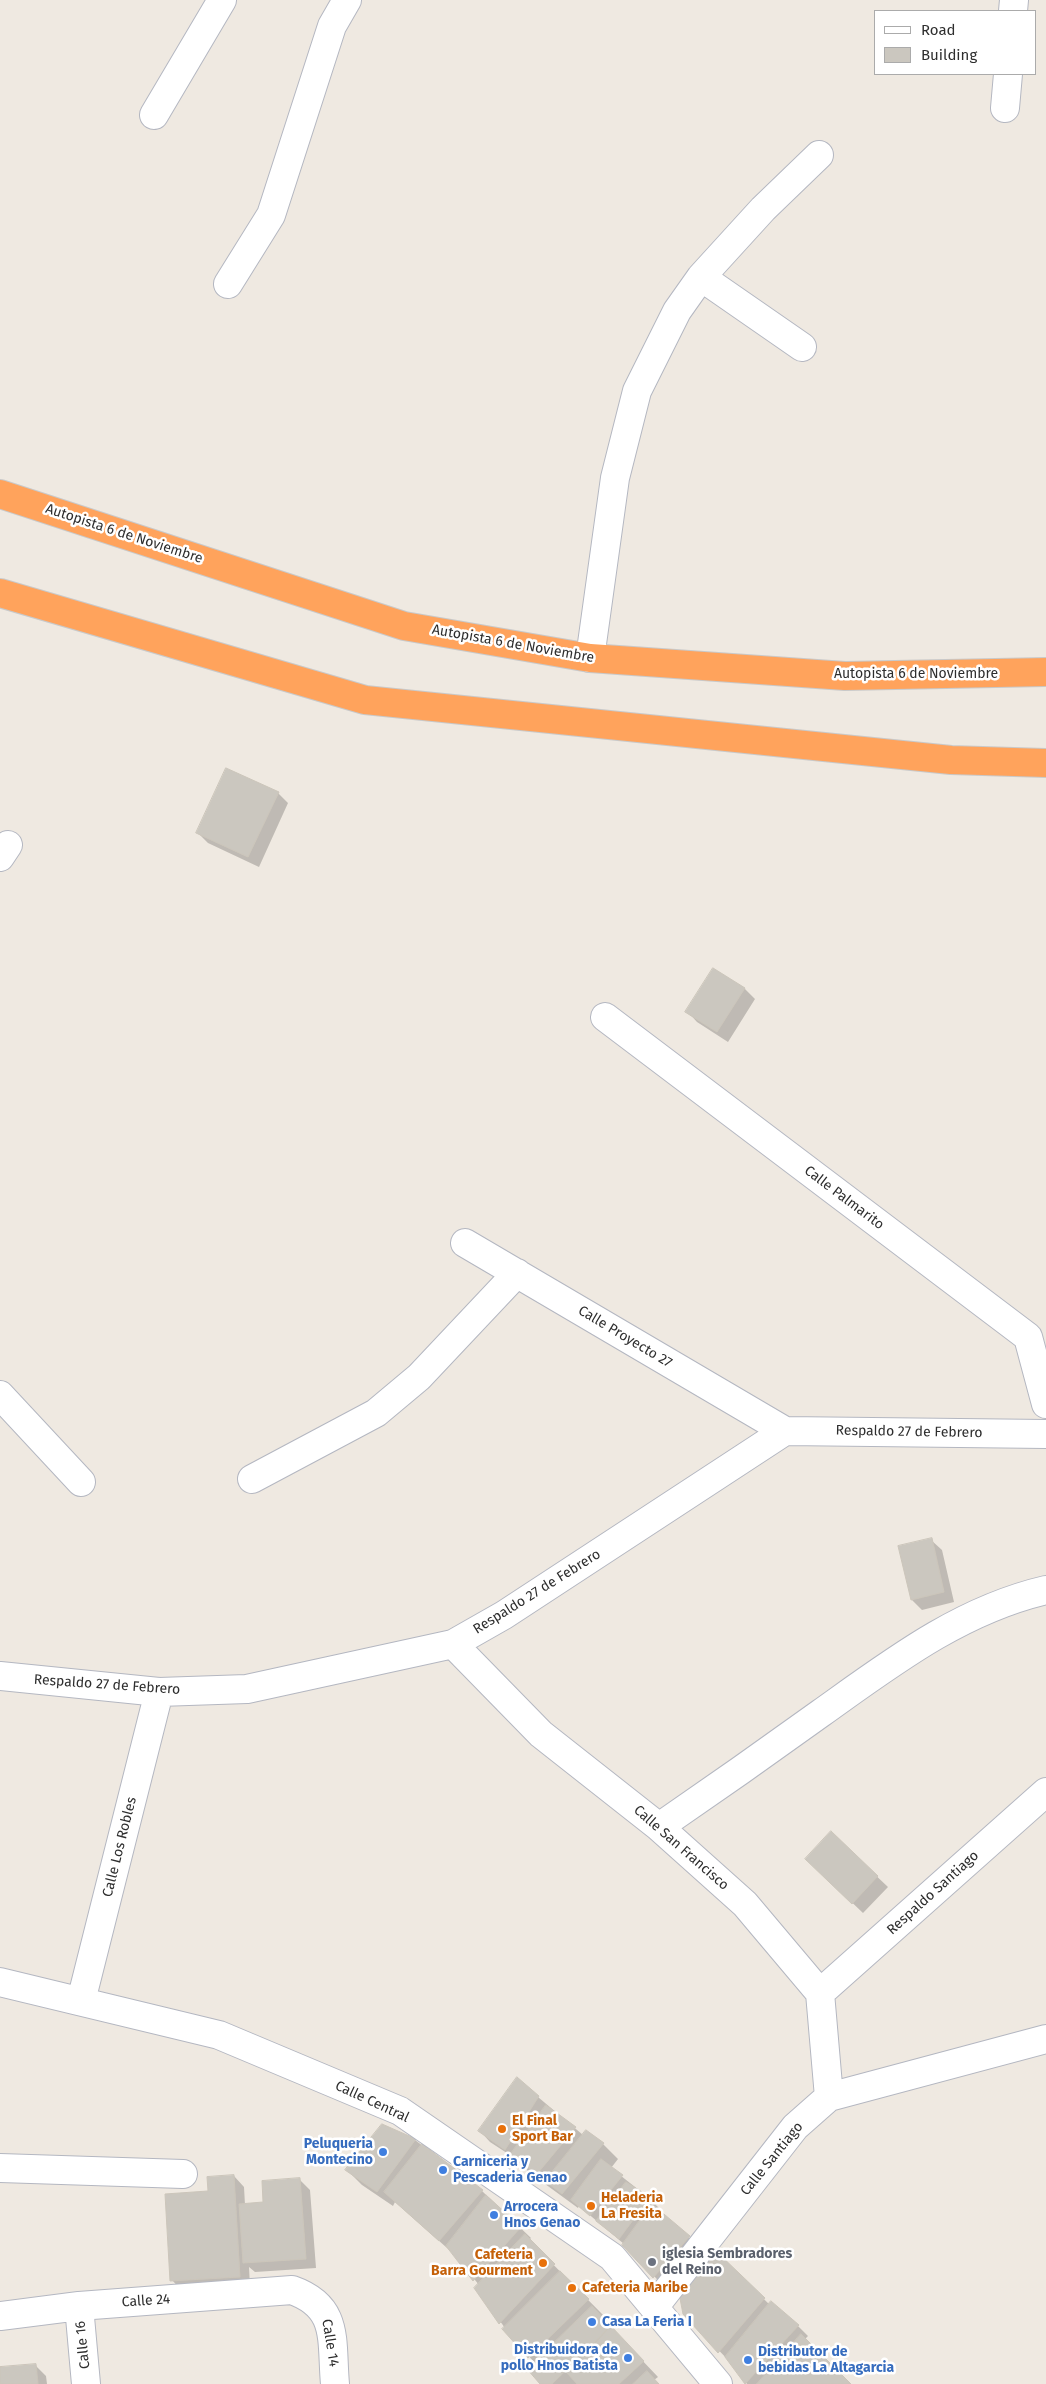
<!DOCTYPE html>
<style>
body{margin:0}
#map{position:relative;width:1046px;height:2384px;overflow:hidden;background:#efe9e1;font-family:"Fira Sans",sans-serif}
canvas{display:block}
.legend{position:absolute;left:874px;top:10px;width:162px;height:65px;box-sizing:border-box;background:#fff;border:1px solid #ababab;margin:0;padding:6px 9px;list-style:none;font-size:15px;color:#2e2e2e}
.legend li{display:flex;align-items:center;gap:10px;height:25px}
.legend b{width:25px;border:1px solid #ababab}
</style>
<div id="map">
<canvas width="1046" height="2384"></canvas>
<ul class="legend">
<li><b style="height:6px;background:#fff"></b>Road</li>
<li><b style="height:14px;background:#cbc7bf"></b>Building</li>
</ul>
</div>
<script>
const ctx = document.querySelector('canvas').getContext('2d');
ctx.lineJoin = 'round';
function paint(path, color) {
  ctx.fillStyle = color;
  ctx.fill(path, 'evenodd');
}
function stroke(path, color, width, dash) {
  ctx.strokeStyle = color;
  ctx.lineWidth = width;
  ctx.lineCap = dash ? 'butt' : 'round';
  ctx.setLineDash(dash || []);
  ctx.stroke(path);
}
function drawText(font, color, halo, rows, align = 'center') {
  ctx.font = font + ' "Fira Sans",sans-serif';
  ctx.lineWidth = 5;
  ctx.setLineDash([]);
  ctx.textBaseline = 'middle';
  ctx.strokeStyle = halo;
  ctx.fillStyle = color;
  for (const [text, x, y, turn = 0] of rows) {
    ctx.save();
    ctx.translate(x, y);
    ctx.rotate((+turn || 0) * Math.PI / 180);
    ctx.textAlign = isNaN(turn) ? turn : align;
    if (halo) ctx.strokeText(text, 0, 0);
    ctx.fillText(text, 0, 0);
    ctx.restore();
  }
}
paint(new Path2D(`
 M278,793l10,10 -29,64 -51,-24 -10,-10z
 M714,969l31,20 10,10 -27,43 -31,-20 -10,-11z
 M931,1540l11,10 12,52 -32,8 -10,-10z
 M831,1833l57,54 -25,26 -46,-44z
 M538,2097l45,38 20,9 15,15 -7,9 38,30 10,10 -1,2 46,42 -35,40 -45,-48 -45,-38 -1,2 -48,-35 -14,-14 -26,-17 -10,-11z
 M415,2140l67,51 49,47 -2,2 74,75 -2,2 57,60 -4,3 4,4h-116l-7,-21 -31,-34 1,-1 -29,-40 3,-3 -24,-30 -60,-53 -2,4 -31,-21 -15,-15z
 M234,2176l10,11 1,18 20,-2 35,-23 10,10 6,78 -61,4 -6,-5 1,20 -68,4 -10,-11 37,-87z
 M716,2253l54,52 28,21 10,10 -3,3 45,45h-103l-17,-22 -46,-48z
 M35,2365l11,11 1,8h-47v-16z`), '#0003');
const building = new Path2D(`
 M226,768l53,24 -31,65 -52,-24z
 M713,968l32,20 -28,44 -32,-20z
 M932,1538l12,54 -33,8 -13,-54z
 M831,1831l47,45 -26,28 -47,-45z
 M517,2077l22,19 -34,54 -27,-19z
 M546,2105l30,22 -39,47 -27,-19z
 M382,2124l34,15 -39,53 -32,-22z
 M586,2130l18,13 -42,51 -17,-13z
 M422,2144l61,46 -44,51 -55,-49z
 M601,2159l22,16 -33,41 -19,-16z
 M234,2175l6,102 -70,4 -5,-87 43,-3 -1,-14z
 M300,2178l6,81 -63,4 -4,-59 24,-2 -1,-21z
 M626,2182l24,15 -31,42 -23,-18z
 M486,2195l35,32 -48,54 -27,-35z
 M652,2204l38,32 -37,42 -31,-33z
 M525,2234l30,30 -56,60 -25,-36z
 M716,2251l49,47 -47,55 -35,-39 -5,-26z
 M560,2271l29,28 -61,59 -26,-29z
 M771,2301l28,24 -54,59 -20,-27z
 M592,2306l19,20 -59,58h-12l-13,-15z
 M611,2326l33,35 -25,23h-42l-10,-11z
 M801,2334l50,50h-94z
 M36,2364l2,20h-38v-17z
 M647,2371l12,13h-26z`);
paint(building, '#cbc7bf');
stroke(building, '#cbc5ba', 1);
const street = new Path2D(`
 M1013,11l1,-11
 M1005,108l3,-34
 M154,115l68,-115
 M701,277l101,70
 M228,284l43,-69 61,-189 15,-26
 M590,658l25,-180 22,-87 40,-80 24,-34 62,-68 56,-54
 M0,857l8,-12
 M605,1017l423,320 18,67
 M465,1243l320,188
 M0,1395l81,87
 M252,1479l124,-66 43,-36 98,-104
 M453,1644l88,90 118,93 86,77 75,89 9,104
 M0,1676l159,16 88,-3 206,-45 51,-29 281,-184 261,3
 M659,1827c54,-37 108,-75 162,-114 70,-50 139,-103 225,-123
 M0,1982l219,53 181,76 212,146 106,127
 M820,1993l226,-201
 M81,2001l78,-309
 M0,2168l183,6
 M79,2306l7,78
 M655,2306l140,-179 34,-30 217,-58
 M0,2316l79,-10 213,-16c48,17 39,51 43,94`);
const highway = new Path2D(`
 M0,494l404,132 186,32 255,18 201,-4
 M0,593l365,107 586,60 95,3`);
stroke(street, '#b4b7c1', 30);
stroke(highway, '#c9c9c9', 30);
stroke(street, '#fff', 28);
stroke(highway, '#ffa35c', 28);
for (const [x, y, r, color] of [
 [502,2129,5,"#e8710a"],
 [383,2152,5,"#3f7fe0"],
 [443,2170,5,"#3f7fe0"],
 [591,2206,5,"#e8710a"],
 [494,2215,5,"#3f7fe0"],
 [652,2262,5,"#6b7280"],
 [543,2263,5,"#e8710a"],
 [572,2288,5,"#e8710a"],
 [592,2322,5,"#3f7fe0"],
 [628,2358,5,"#3f7fe0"],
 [748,2360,5,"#3f7fe0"]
]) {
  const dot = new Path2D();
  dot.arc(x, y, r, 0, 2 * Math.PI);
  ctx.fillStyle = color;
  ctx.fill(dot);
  stroke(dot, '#fff', 2);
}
drawText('14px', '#2e2e2e', '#fff', [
 ["Autopista 6 de Noviembre",124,534,18],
 ["Autopista 6 de Noviembre",513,644,10],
 ["Autopista 6 de Noviembre",916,674],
 ["Calle Palmarito",844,1198,37],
 ["Calle Proyecto 27",625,1337,31],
 ["Respaldo 27 de Febrero",909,1432,1],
 ["Respaldo 27 de Febrero",537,1592,-32],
 ["Respaldo 27 de Febrero",107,1685,4],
 ["Calle Los Robles",120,1847,-76],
 ["Calle San Francisco",681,1848,41],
 ["Respaldo Santiago",933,1893,-42],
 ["Calle Central",372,2102,25],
 ["Calle Santiago",772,2159,-51],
 ["Calle 24",146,2301,-4],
 ["Calle 14",330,2343,81],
 ["Calle 16",83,2345,-96]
]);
drawText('bold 14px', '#c56008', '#fff', [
 ["El Final",512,2121],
 ["Sport Bar",512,2137],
 ["Heladeria",601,2198],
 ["La Fresita",601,2214],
 ["Cafeteria",533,2255,"right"],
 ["Barra Gourment",533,2271,"right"],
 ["Cafeteria Maribe",582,2288]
], 'left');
drawText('bold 14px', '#366cbe', '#fff', [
 ["Peluqueria",373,2144,"right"],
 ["Montecino",373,2160,"right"],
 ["Carniceria y",453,2162],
 ["Pescaderia Genao",453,2178],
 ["Arrocera",504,2207],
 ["Hnos Genao",504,2223],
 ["Casa La Feria I",602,2322],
 ["Distribuidora de",618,2350,"right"],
 ["pollo Hnos Batista",618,2366,"right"],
 ["Distributor de",758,2352],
 ["bebidas La Altagarcia",758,2368]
], 'left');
drawText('bold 14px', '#5b616d', '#fff', [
 ["iglesia Sembradores",662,2254],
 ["del Reino",662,2270]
], 'left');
</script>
